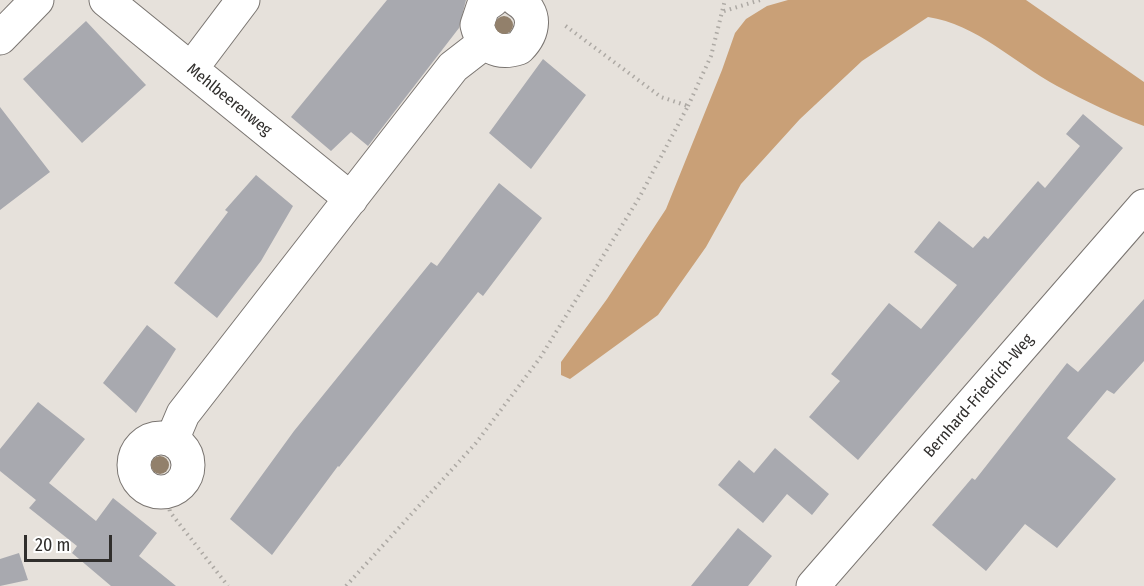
<!DOCTYPE html>
<style>
body{margin:0}
#map{position:relative;width:1144px;height:586px;overflow:hidden;background:#e6e1db;font-family:"Fira Sans Condensed",sans-serif}
canvas{display:block}
.scale{position:absolute;left:24px;top:535px;width:88px;height:27px;box-sizing:border-box;border:3px solid #302e2c;border-top:0;padding-left:8px;font-size:18px;line-height:21px;white-space:nowrap;color:#302e2c;-webkit-text-stroke:4px #fff;paint-order:stroke}
</style>
<div id="map">
<canvas width="1144" height="586"></canvas>
<div class="scale">20 m</div>
</div>
<script>
const ctx = document.querySelector('canvas').getContext('2d');
ctx.lineJoin = 'round';
function paint(path, color) {
  ctx.fillStyle = color;
  ctx.fill(path, 'evenodd');
}
function stroke(path, color, width, dash) {
  ctx.strokeStyle = color;
  ctx.lineWidth = width;
  ctx.lineCap = dash ? 'butt' : 'round';
  ctx.setLineDash(dash || []);
  ctx.stroke(path);
}
function drawText(font, color, halo, rows, align = 'center') {
  ctx.font = font + ' "Fira Sans Condensed",sans-serif';
  ctx.lineWidth = 4.5;
  ctx.setLineDash([]);
  ctx.textBaseline = 'middle';
  ctx.strokeStyle = halo;
  ctx.fillStyle = color;
  for (const [text, x, y, turn = 0] of rows) {
    ctx.save();
    ctx.translate(x, y);
    ctx.rotate((+turn || 0) * Math.PI / 180);
    ctx.textAlign = isNaN(turn) ? turn : align;
    if (halo) ctx.strokeText(text, 0, 0);
    ctx.fillText(text, 0, 0);
    ctx.restore();
  }
}
paint(new Path2D(`
 M788,0h238l118,82v44c-30,-11 -59,-25 -87,-40 -42,-23 -81,-62 -129,-69l-66,44 -62,58 -59,65 -35,63 -48,68 -88,64 -9,-4v-13l46,-63 59,-90 56,-139 13,-37 11,-14 21,-13z`), '#c9a077');
paint(new Path2D(`
 M387,0h79l-7,28 -91,118 -17,-14 -20,19 -40,-34z
 M86,21l60,64 -64,58 -59,-64z
 M543,59l43,36 -55,74 -42,-36z
 M0,107l50,65 -50,38z
 M1083,114l40,34 -265,312 -49,-43 31,-36 -9,-7 58,-71 32,26 36,-44 -43,-33 25,-31 34,27 11,-12 4,3 50,-58 7,7 35,-42 -14,-12z
 M256,175l37,31 -32,55 -44,57 -43,-35 54,-71 -3,-2z
 M499,183l43,35 -59,78 -5,-4 -139,175 -1,-1 -66,89 -42,-36 64,-88 137,-169 6,4z
 M1144,299v62l-30,33 -7,-4 -40,48 49,41 -59,69 -32,-24 -39,47 -54,-46 40,-47 3,2 92,-117 11,9z
 M147,325l29,24 -40,64 -33,-30z
 M38,402l47,37 -36,44 47,38 17,-23 44,35 -18,23 37,30h-65l-39,-33 5,-7 -48,-38 7,-8 -36,-29v-22z
 M775,448l54,46 -17,21 -25,-21 -24,29 -45,-38 21,-25 15,13z
 M738,528l34,28 -24,30h-57z
 M19,553l9,27 -28,6v-27z`), '#a8a9af');
const minor = new Path2D(`
 M106,0l245,199
 M493,0l-10,7 -6,18c5,22 21,30 42,23 15,-15 19,-36 -2,-48
 M0,38l37,-38
 M191,69l52,-69
 M134 465a27 27 0 1 1 54 0a27 27 0 1 1-54 0Z
 M172,440l11,-26 270,-347 31,-24
 M813,586l331,-380`);
stroke(minor, '#7a7571', 35);
stroke(new Path2D(`
 M724,11l36,-11
 M688,106l23,-50 14,-56
 M166,492l4,20 58,74
 M346,586l130,-143 64,-85 99,-160 49,-92 -27,-9 -98,-73`), '#ada9a4', 4, [1.5, 4.5]);
stroke(minor, '#fff', 33);
ctx.fillStyle = '#92806b';
for (const [x, y] of [
 [504,25],
 [160,465]
]) {
  ctx.beginPath();
  ctx.arc(x, y, 9, 0, 2 * Math.PI);
  ctx.fill();
}
drawText('16px', '#302e2c', '#fff', [
 ["Mehlbeerenweg",229,100,39],
 ["Bernhard-Friedrich-Weg",979,396,-49]
]);
</script>
